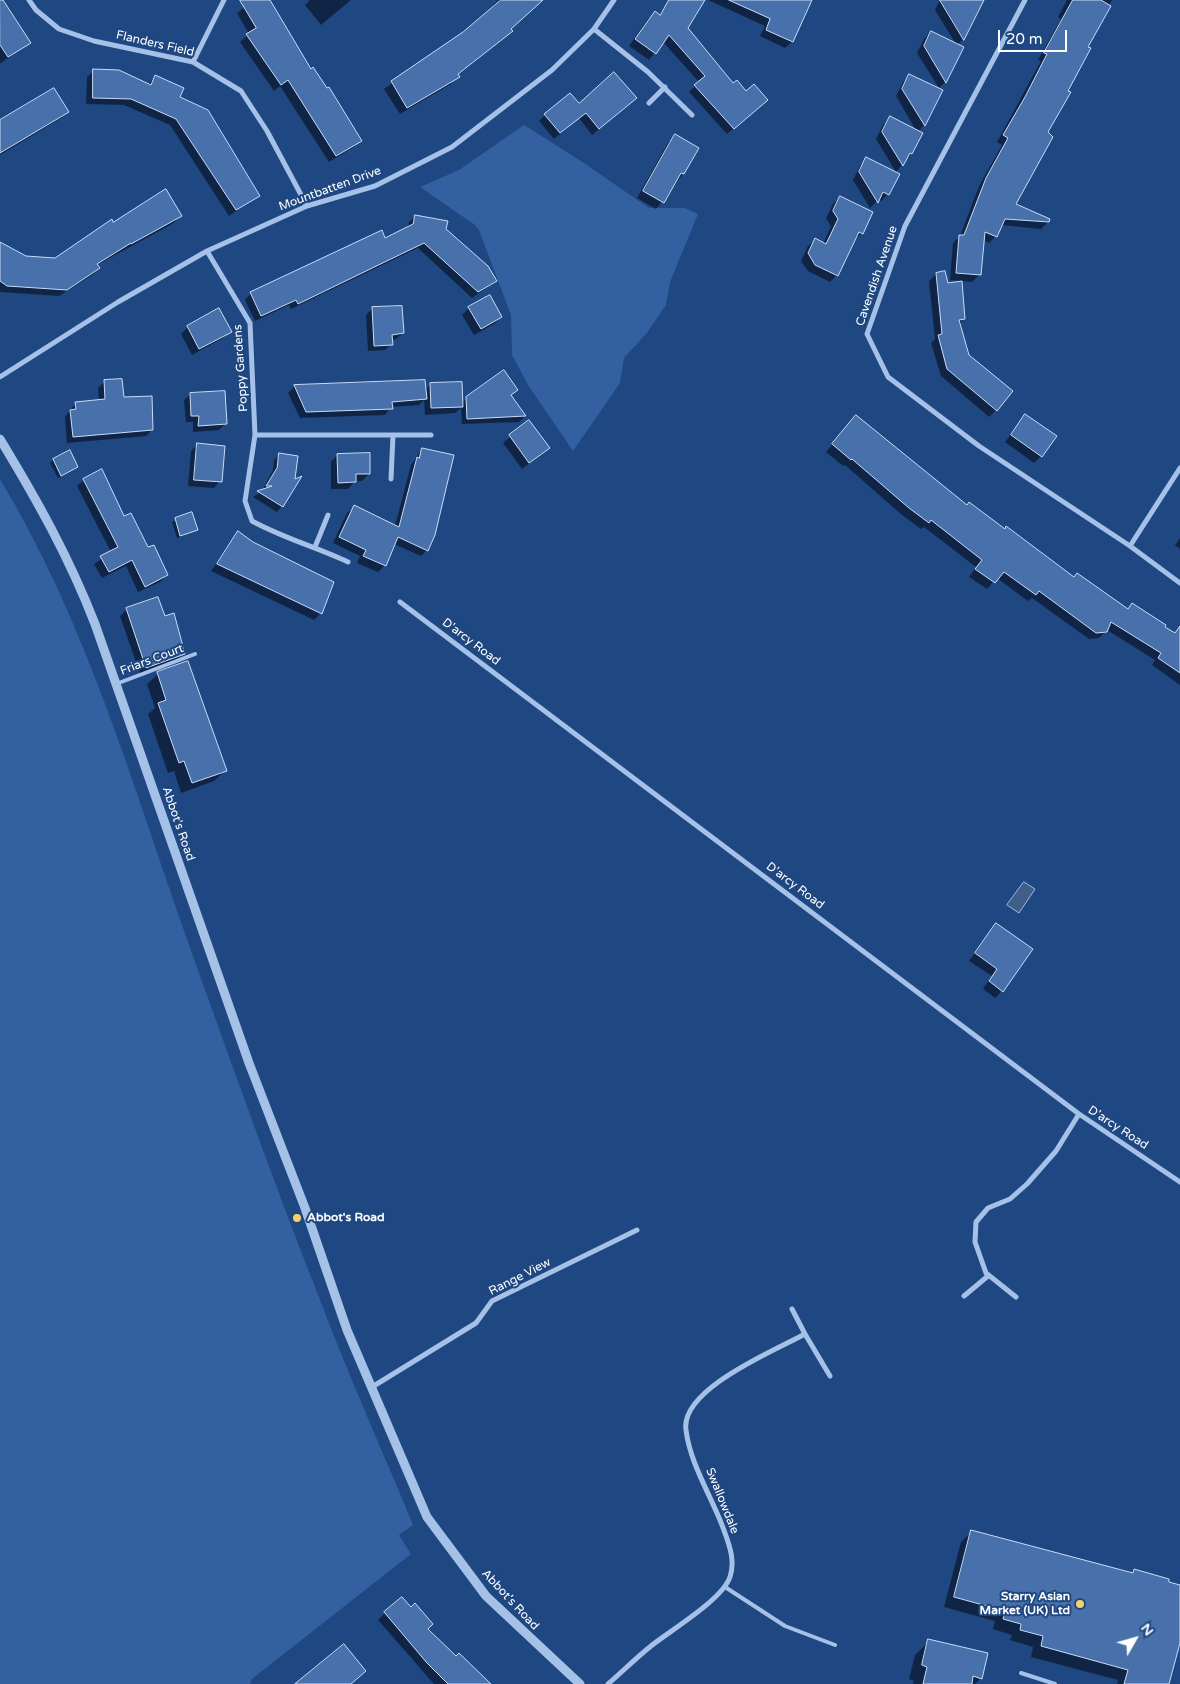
<!DOCTYPE html>
<style>
body{margin:0}
#map{position:relative;width:1180px;height:1684px;overflow:hidden;background:#1f4781;font-family:"Varela Round",sans-serif}
canvas{display:block}
.north{position:absolute;left:1110px;top:1614px;width:50px;height:50px;-webkit-text-stroke:4px #1f4781;paint-order:stroke;rotate:52deg;font-size:14px;font-weight:700;line-height:20px;text-align:center;color:#fff}
.north::after{content:'';display:block;margin:auto;width:18px;height:22px;background:#fff;clip-path:polygon(50% 0,100% 100%,50% 72%,0 100%)}
.scale{position:absolute;left:998px;top:30px;width:69px;height:22px;box-sizing:border-box;border:2px solid #fff;border-top:0;padding-left:6px;font-size:15px;line-height:18px;white-space:nowrap;color:#fff;-webkit-text-stroke:4px #1f4781;paint-order:stroke}
</style>
<div id="map">
<canvas width="1180" height="1684"></canvas>
<div class="north">N</div>
<div class="scale">20 m</div>
</div>
<script>
const ctx = document.querySelector('canvas').getContext('2d');
ctx.lineJoin = 'round';
function paint(path, color) {
  ctx.fillStyle = color;
  ctx.fill(path, 'evenodd');
}
function stroke(path, color, width, dash) {
  ctx.strokeStyle = color;
  ctx.lineWidth = width;
  ctx.lineCap = dash ? 'butt' : 'round';
  ctx.setLineDash(dash || []);
  ctx.stroke(path);
}
function drawText(font, color, halo, rows, align = 'center') {
  ctx.font = font + ' "Varela Round",sans-serif';
  ctx.lineWidth = 4;
  ctx.setLineDash([]);
  ctx.textBaseline = 'middle';
  ctx.strokeStyle = halo;
  ctx.fillStyle = color;
  for (const [text, x, y, turn = 0] of rows) {
    ctx.save();
    ctx.translate(x, y);
    ctx.rotate((+turn || 0) * Math.PI / 180);
    ctx.textAlign = isNaN(turn) ? turn : align;
    if (halo) ctx.strokeText(text, 0, 0);
    ctx.fillText(text, 0, 0);
    ctx.restore();
  }
}
paint(new Path2D(`
 M524,125l60,38 65,45h36l13,6 -28,68 -4,23 -20,29 -22,24 -4,25 -47,68 -45,-66 -16,-30 -1,-40 -32,-85 -4,-5 -55,-38 39,-17z
 M0,479c87,144 133,308 189,466 43,120 86,241 133,360 28,74 61,147 91,220l-14,10 12,19 -159,125 -2,5h-250z`), '#3360a0');
const water = new Path2D(`
 M1024,882l11,7 -16,24 -12,-8z`);
paint(water, '#415e89');
stroke(water, '#99bcea', 1);
paint(new Path2D(`
 M0,0l29,42 -28,21 -1,-1z
 M254,0h15l41,70 51,70 -7,7 -25,15 -49,-76 -6,5 -34,-49 9,-8 -12,-21z
 M310,0h41l-30,25 -16,-20z
 M498,0h43l-32,29 2,2 -7,7 -47,37 -6,9 -51,30 -16,-25 80,-56 27,-22 -2,-2z
 M669,0h34l-17,28 47,57 27,21 -33,28 -38,-42 10,-10 -36,-40 -14,18 -20,-14 19,-27 7,-6 4,3z
 M708,0h103l-19,42 -7,6 -25,-12 5,-10z
 M940,0h42l-19,39 -6,6 5,2 -17,35 -6,6 -22,-35 7,-14 7,-7 25,12 -21,-34z
 M1067,0h45l-26,47 -72,158 34,17 -7,7 -40,-4 -5,11 -7,7 -6,-3 -4,35 -7,7 -22,-2 3,-37 7,-7 19,-50 23,-41 -5,-3 44,-81 -3,-1 23,-41 -3,-2z
 M94,71l54,14 7,-9 24,22 79,97 -29,21 -59,-91 -46,-20 -38,-1 1,-27z
 M910,75l31,16 -17,34 -6,7 -7,22 -15,18 -20,-33 7,-14 7,-7 27,14 -21,-36 7,-14z
 M53,90l14,22 -6,6 -61,37v-35z
 M629,104l-37,31 -13,-17 -25,21 -15,-18 6,-6z
 M675,136l8,38 -27,35 -19,-11 31,-55z
 M867,159l21,35 -7,7 -3,-1 -8,8 -17,-28 7,-14z
 M840,197l22,36 -7,7 -18,35 -7,7 -22,-11 -7,-10 7,-15 7,-6 8,4 8,-18 -5,-8 7,-14z
 M180,216l-6,7 -77,42 2,3 -7,7 -33,21 -59,-4v-49l26,15 29,1 58,-36z
 M416,216l29,13 51,52 -24,17 -54,-50 -127,61 -2,-4 -34,16 -10,-21 6,-7 133,-54 24,-12 1,-5z
 M936,274l11,10 17,35 -5,5 9,32 28,54 -7,7 -48,-41 -10,-33 4,-4 -6,-58z
 M469,308l32,9 -7,7 -20,11 -12,-20z
 M372,309l31,24 -7,6 -5,1 1,4 -7,6 -17,1 -2,-36z
 M188,327l42,4 -7,7 -31,17 -11,-21z
 M424,381l1,9 6,-6 31,19 5,-5 43,-2 15,20 -6,6 -57,2 -1,-16 -6,5 -30,2 -1,-15 -5,5 -28,2 -6,8 -85,3 -12,-25 6,-6z
 M104,382l48,48 -6,6 -79,7 -2,-26 11,-14 23,-2 -1,-13z
 M191,394l35,29 -7,7 -26,2v-10h-7l-2,-22z
 M1025,416l16,40 -7,7 -29,-21z
 M529,422l19,26 -26,21 -19,-26z
 M849,424l224,154 54,32 5,-5 48,34v46l-28,-20 3,-5 -48,-30 -8,8 -10,1 -57,-41 -4,3 -31,-23 -10,11 -18,-12 7,-10 -52,-40 -3,2 -19,-14 -57,-50 -2,1 -17,-14z
 M198,444l22,37 -6,7 -26,-2 3,-35z
 M422,449l5,101 -6,6 -27,-12 -9,21 -7,7 -21,-9 3,-7 -27,-13 14,-30 7,-6 41,19 16,-61z
 M280,454l2,52 -5,6 -24,-15 9,-6 11,-21 1,-10z
 M337,455l32,19 -7,7h-7l-7,8h-17v-27z
 M53,460l24,7 -19,11 -8,-15z
 M84,480l40,38 23,31 20,26 -7,7 -22,10 -12,-26 -24,12 -8,-14 17,-12 -34,-66z
 M192,514l4,16 -19,8 -5,-16z
 M238,533l83,80 -7,7 -103,-49z
 M1180,538v11l-5,-4z
 M127,609l37,9 9,-4 11,39 -7,7 -37,14 -20,-58z
 M158,674l67,97 -11,10 -33,12 -7,-22 -6,2 -20,-59 7,-6 -8,-24z
 M996,925l6,66 -7,7 -12,-9 9,-13 -23,-15z
 M972,1531l159,43 3,-3 46,14v54l-12,45h-51l1,-4 -87,-23 2,-10 -23,-7 2,-5 -19,-6 2,-8 -51,-14 17,-65z
 M411,1609l45,49 3,-4 31,30h-56l-56,-64 7,-7z
 M929,1641l52,37 -6,6h-62l1,-3 -5,-2 6,-24z`), '#0007');
const building = new Path2D(`
 M0,0h3l28,43 -23,14 -8,-12z
 M240,0h30l41,69 2,-2 14,21 2,-1 33,54 -26,15 -48,-76 -7,5 -35,-51 10,-6z
 M501,0h42l-32,29 2,2 -55,43 2,3 -53,31 -16,-27 72,-49z
 M669,0h36l-17,28 45,55 4,-3 9,11 8,-7 14,16 -34,29 -40,-44 11,-9 -36,-41 -13,19 -21,-15 20,-28 5,4z
 M729,0h83l-19,42 -27,-12 4,-11z
 M940,0h44l-20,40z
 M1073,0h28l10,6 -23,41 3,1 -23,43 3,1 -23,40 5,5 -37,67 34,15 -1,3 -44,-3 -8,18 -12,-5 -4,43 -25,-2 3,-38h5l22,-57 22,-40 -5,-3 22,-38 22,-43 -3,-1z
 M931,31l33,16 -18,36 -22,-37z
 M93,69l26,1 32,15 4,-10 29,13 -4,9 28,13 52,86 -24,14 -60,-91 -45,-20 -38,-1z
 M614,72l23,26 -38,31 -13,-16 -26,20 -16,-19 26,-21 9,10z
 M909,74l34,16 -18,36 -23,-37z
 M54,88l15,24 -69,41v-33z
 M890,116l33,17 -11,21 -2,-1 -7,13 -21,-34z
 M675,134l24,14 -15,26 -3,-1 -17,30 -21,-12z
 M866,157l34,17 -11,21 -6,-3 -5,11 -19,-31z
 M166,189l16,27 -51,28v-1l-34,21 3,4 -33,22 -60,-4 -7,-5v-39l26,14 29,2 57,-39 1,3z
 M840,196l33,16 -10,22 -4,-2 -21,44 -23,-11 -7,-12 7,-15 11,6 12,-25 -5,-8z
 M415,215l33,6 -2,8 42,37 9,15 -19,11 -54,-49 -126,61 -2,-4 -35,16 -11,-24 132,-62 3,8 28,-14z
 M945,271l3,12 14,-2 3,38 -6,1 10,35 44,36 -16,20 -50,-42 -9,-34 4,-1 -6,-61z
 M490,295l12,22 -21,12 -13,-22z
 M402,306l2,27 -12,2 1,10 -19,1 -2,-39z
 M219,308l13,24 -33,17 -12,-23z
 M504,370l14,20 -7,5 15,21 -59,3 -1,-22z
 M122,379l2,18 28,-1 1,34 -80,7 -3,-27 6,-1 -1,-7 30,-3 -1,-19z
 M425,380l2,19 -35,3 1,7 -87,3 -12,-27z
 M462,382l1,25 -32,1 -1,-25z
 M225,391l2,33 -29,2 1,-10h-8l-1,-23z
 M1025,414l32,22 -15,21 -31,-22z
 M856,415l111,90 2,-3 36,27 1,-3 68,51 3,-4 51,36 4,-6 34,22 -1,2 10,6 5,-7v47l-22,-15 3,-5 -50,-31 -4,10 -11,1 -57,-42 -3,4 -32,-23 -9,11 -20,-14 7,-9 -51,-40 -2,3 -20,-15 -57,-49 -1,1 -19,-16z
 M529,420l21,28 -21,15 -20,-28z
 M197,443l28,3 -3,36 -28,-2z
 M422,448l32,7 -19,80 -7,16 -30,-14 -12,29 -23,-10 3,-6 -27,-13 15,-32 45,22 18,-70 2,1z
 M70,450l8,17 -17,9 -8,-17z
 M279,453l19,3 -3,23 7,-3 -19,31 -26,-16 15,-5h-6l11,-18z
 M370,453v21h-14v8l-18,1 -1,-29z
 M102,469l22,47 7,-3 17,34 6,-2 14,30 -23,12 -13,-27 -23,12 -9,-16 18,-9 -35,-68z
 M192,512l6,18 -18,6 -5,-18z
 M238,531l15,11 81,40 -12,32 -105,-50z
 M158,597l7,19 9,-3 11,41 -39,14 -20,-60z
 M188,661l39,110 -35,12 -8,-22 -5,2 -21,-60 8,-3 -9,-28z
 M996,923l37,26 -30,43 -14,-11 8,-12 -22,-16z
 M971,1530l162,43 1,-4 35,10v3l11,3v58l-11,41h-45l4,-14 -87,-24 2,-10 -23,-6 1,-6 -18,-5 2,-8 -51,-14z
 M402,1597l9,10 4,-4 18,21 -5,5 28,27 3,-3 32,31h-43l-21,-21 -43,-51z
 M928,1639l60,14 -6,26 -9,-3 -1,8h-49l4,-17 -5,-2z
 M344,1644l22,27 -15,13h-56z`);
paint(building, '#4870ab');
stroke(building, '#c9dcf6', 1);
stroke(new Path2D(`
 M116,684l79,-30
 M725,1587l60,39 50,19
 M1021,1673l34,11`), '#a5c1e8', 4);
stroke(new Path2D(`
 M29,0l7,10 23,19 35,12 99,21 48,29 26,40 40,75
 M1025,0l-120,226 -38,108 21,43 91,69 151,100 50,37
 M594,29l54,43 44,43
 M193,62l31,-62
 M649,103l16,-16
 M207,251l43,72 5,112h176
 M0,377l118,-75 89,-51 100,-45 68,-20 77,-39 100,-77 42,-41 20,-29
 M255,435l-10,66 7,20c31,17 64,26 96,41
 M391,479l2,-44
 M1130,546l50,-78
 M315,547l13,-32
 M400,602l679,512 101,68
 M964,1296l24,-20 -2,-3
 M1016,1297l-30,-24 -11,-31 1,-20 12,-14 22,-9 17,-15 29,-33 23,-37
 M792,1309l13,25
 M372,1387l104,-64 16,-22 145,-71
 M608,1684c15,-13 28,-26 43,-38 20,-16 71,-46 79,-69 6,-18 -2,-35 -8,-52 -12,-31 -32,-62 -36,-95 -6,-41 90,-80 119,-96l25,42`), '#a5c1e8', 5);
stroke(new Path2D(`
 M0,439c37,61 69,118 95,185l154,439 56,145 42,122 80,187 59,79 94,88`), '#a5c1e8', 9);
for (const [x, y, r, color] of [
 [297,1218,5,"#f6d266"],
 [1080,1604,5,"#f6d266"]
]) {
  const dot = new Path2D();
  dot.arc(x, y, r, 0, 2 * Math.PI);
  ctx.fillStyle = color;
  ctx.fill(dot);
  stroke(dot, '#1f4781', 2);
}
drawText('12px', '#fff', '#1f4781', [
 ["Flanders Field",155,44,13],
 ["Mountbatten Drive",330,189,-20],
 ["Cavendish Avenue",877,276,-71],
 ["Poppy Gardens",241,368,-94],
 ["D'arcy Road",471,642,37],
 ["Friars Court",152,660,-21],
 ["Abbot's Road",178,824,71],
 ["D'arcy Road",795,886,37],
 ["D'arcy Road",1118,1128,33],
 ["Range View",520,1277,-27],
 ["Swallowdale",722,1501,68],
 ["Abbot's Road",510,1600,47]
]);
drawText('bold 12px', '#fff', '#1f4781', [
 ["Abbot's Road",307,1218],
 ["Starry Asian",1070,1597,"right"],
 ["Market (UK) Ltd",1070,1611,"right"]
], 'left');
</script>
